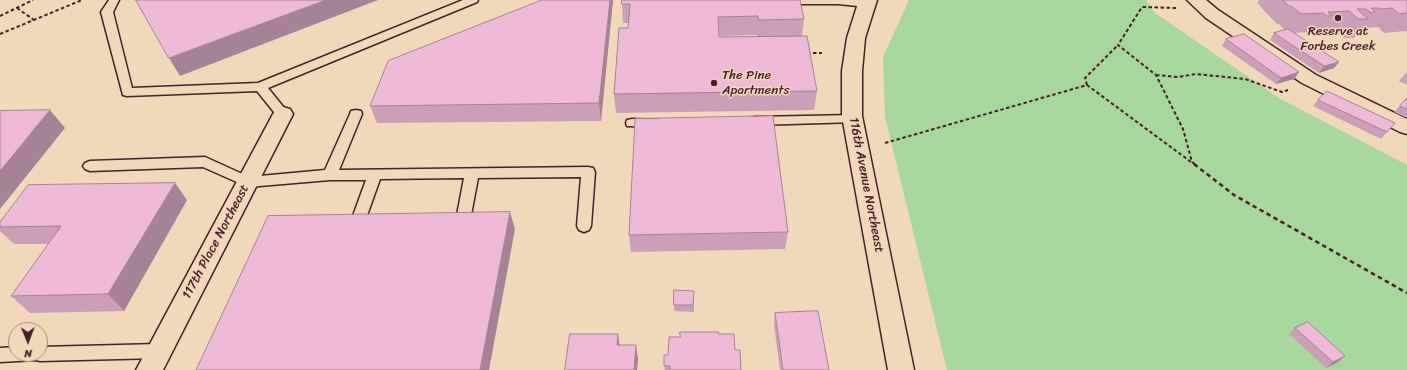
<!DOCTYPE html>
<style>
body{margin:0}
#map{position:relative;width:1407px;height:370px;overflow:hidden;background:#f1d8b9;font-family:Sriracha,sans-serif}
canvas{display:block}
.north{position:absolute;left:8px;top:322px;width:40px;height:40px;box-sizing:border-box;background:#f1d8b9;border:1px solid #ae8e80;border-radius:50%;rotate:179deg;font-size:11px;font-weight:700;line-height:16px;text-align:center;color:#4a1f2b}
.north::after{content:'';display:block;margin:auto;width:14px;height:18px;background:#4a1f2b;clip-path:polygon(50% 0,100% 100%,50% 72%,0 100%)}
</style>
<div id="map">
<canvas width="1407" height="370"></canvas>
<div class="north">N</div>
</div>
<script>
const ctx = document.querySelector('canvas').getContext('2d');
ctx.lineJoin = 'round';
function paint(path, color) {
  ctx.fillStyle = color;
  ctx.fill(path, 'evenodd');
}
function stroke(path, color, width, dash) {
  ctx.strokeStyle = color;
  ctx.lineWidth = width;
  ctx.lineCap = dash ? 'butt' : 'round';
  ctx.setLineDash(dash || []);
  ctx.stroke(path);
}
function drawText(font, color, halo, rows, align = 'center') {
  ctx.font = font + ' Sriracha,sans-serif';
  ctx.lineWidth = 3;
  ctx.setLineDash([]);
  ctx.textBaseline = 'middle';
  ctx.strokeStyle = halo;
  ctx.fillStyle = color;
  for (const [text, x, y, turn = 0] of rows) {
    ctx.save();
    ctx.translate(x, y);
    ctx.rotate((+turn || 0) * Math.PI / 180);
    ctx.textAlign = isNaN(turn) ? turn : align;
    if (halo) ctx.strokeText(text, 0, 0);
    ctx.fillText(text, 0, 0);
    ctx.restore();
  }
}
paint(new Path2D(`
 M909,0h237l9,13 124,85 128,67v205h-460l-62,-253 -2,-60z`), '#a5d89a');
const service = new Path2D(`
 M109,0h10l-6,12 19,76 126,-5 205,-83h15l-1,2 -209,86 21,26 -1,3 -5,1 -5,-1 -21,-26 -130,5 -4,-1 -22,-83z
 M790,0h70l11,2 1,2 -5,3 -29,-3h-43l-4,-1z
 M356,110l5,1 1,3 -23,56 249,-3 5,1 2,4 -4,54 -2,4 -5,2 -5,-2 -2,-4 4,-49 -103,1 -7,37 -2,4 -5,1 -5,-1 -2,-4 7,-37 -84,1 -16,45 -2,4 -5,2 -5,-2 -2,-4 16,-44h-36l-82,7 -45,-20 -113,4 -5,-2 -2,-3 2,-3 5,-2 115,-4 44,20 76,-7 25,-56 1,-3z
 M853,115l5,1 1,3 -1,3 -103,3 -5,-1 -1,-3 1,-3 5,-1z
 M632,119l27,1 1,3 -1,3 -5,1 -27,-1 -1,-3 1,-3z
 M159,344l6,2 2,5 -2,5 -6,2 -119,3 -4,-1 -36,2v-14l16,-1v7h24v-7z`);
const minor = new Path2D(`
 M1187,0h19l12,10 98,65 91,44v15l-7,-2 -98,-49 -96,-65z
 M283,107l7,2 3,5 -130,256h-27l137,-256 3,-5z`);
const tertiary = new Path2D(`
 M859,0h18l-12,38 -3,33v45l52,254h-26l-46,-254v-45l5,-33z`);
stroke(service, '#4a1f2b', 3);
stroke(minor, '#4a1f2b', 3);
stroke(tertiary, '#4a1f2b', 3);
stroke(new Path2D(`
 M17,8l17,12
 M1176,8l-34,-1 -24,38 38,30 27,54 9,33 4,3
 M0,16l33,-16
 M0,34l82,-34
 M807,53h15
 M1156,75l22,2 18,-3 49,5 37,13 6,-2
 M1087,85l-2,-7 33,-33
 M885,143l202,-58 104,77`), '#4a1f2b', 2, [3.5, 2.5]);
stroke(new Path2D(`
 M1194,164l40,31 173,98`), '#4a1f2b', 2.5, [4.5, 3.5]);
paint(service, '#f1d8b9');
paint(minor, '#f1d8b9');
paint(tertiary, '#f1d8b9');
paint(new Path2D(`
 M613,0l-12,121 -224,2 -7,-17z
 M622,0l182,19 -2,17 15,55 -3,19 -198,3 -2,-19 14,-66v-5h-5l-1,-19zM757,35v2h-38l-1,-1z
 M1259,0h148v32l-1,-1 -22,2 -6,-6 -12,1 -1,-1 -4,4h-2l-5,7h-9l-10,-8 -14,1 -3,3 -4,1 -4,-3 -16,1 40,35 -15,5 -49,-33 4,-7 11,-3 -6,-6h-2l-20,-21z
 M1226,39l68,40 -18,5 -54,-38z
 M1407,72v13l-8,-4z
 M1407,98v20l-13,-6z
 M1318,100l77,23 -14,16 -68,-33z
 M187,200l-63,111 -94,2 -19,-17 38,-52h-35l-14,-13v-9z
 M788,232l-3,17 -154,3 -2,-17z
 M694,291v21l-20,-1v-6z
 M775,313l54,57h-49l-6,-45z
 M1295,328l50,28 -7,6 -12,6 -37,-34z
 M719,334l16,16 6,20h-76l-1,-4 4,-11z`), '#cc9fb9');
paint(new Path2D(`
 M326,0h52l-198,76 -11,-18z
 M610,0h3l-12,121 -2,-18z
 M1339,62l-5,6 -15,5 5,-7z
 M1299,72l-5,7 -18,5 5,-6z
 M50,110l15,18 -65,81v-38z
 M175,183l12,17 -63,111 -16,-17z
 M510,212l5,17 -26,141h-9z
 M618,334l2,14 -3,-3z
 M636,345l2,14 -1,11h-3z
 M1345,356l-7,6 -12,6 7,-6z`), '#a68296');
const building = new Path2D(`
 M136,0h190l-157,58z
 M542,0h68l-11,103 -229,3 18,-45z
 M622,0h178l4,19 -45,1 -1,-4 -40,1 1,20 88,-1 10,55 -203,3 5,-66h9l2,-24h-8z
 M1283,0h124v13l-8,1 -7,-6 -12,1 -2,-1h-7l4,4 -4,1 -5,-4h-9l11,10h-10l-9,-8 -21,1 3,4h-4l-4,-3 -22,1 -10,-8h-2z
 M1288,29l51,33 -15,4 -50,-33z
 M1244,34l55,38 -18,6 -55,-39z
 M1327,91l68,32 -8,9 -69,-32z
 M1407,98v11l-7,-3z
 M50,110l-50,61v-60z
 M773,116l15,116 -159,3 6,-116z
 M175,183l-67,111 -97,2 50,-70 -61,1v-5l28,-37z
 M510,212l-30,158h-284l72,-154z
 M674,290l20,1 -1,14h-19z
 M818,311l11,59h-46l-8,-57z
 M1308,322l37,34 -12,6 -38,-34z
 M680,332h39l-1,2h16l1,16h5l1,20h-71v-4h-6v-11h4l1,-18h11z
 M570,334h48l-1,11h19l-2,25h-69z`);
paint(building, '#edb9d7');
stroke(building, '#a68296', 1);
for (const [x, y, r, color] of [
 [1338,18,4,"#4a1f2b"],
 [714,83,4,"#4a1f2b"]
]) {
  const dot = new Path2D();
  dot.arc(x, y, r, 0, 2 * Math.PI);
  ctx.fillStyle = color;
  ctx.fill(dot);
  stroke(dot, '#f1d8b9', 1.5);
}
drawText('13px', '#4a1f2b', '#f1d8b9', [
 ["Reserve at",1338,32],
 ["Forbes Creek",1338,47],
 ["The Pine",722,76,"left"],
 ["Apartments",722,91,"left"]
]);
drawText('13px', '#4a1f2b', '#f1d8b9', [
 ["116th Avenue Northeast",866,185,79],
 ["117th Place Northeast",216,242,-62]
]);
</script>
